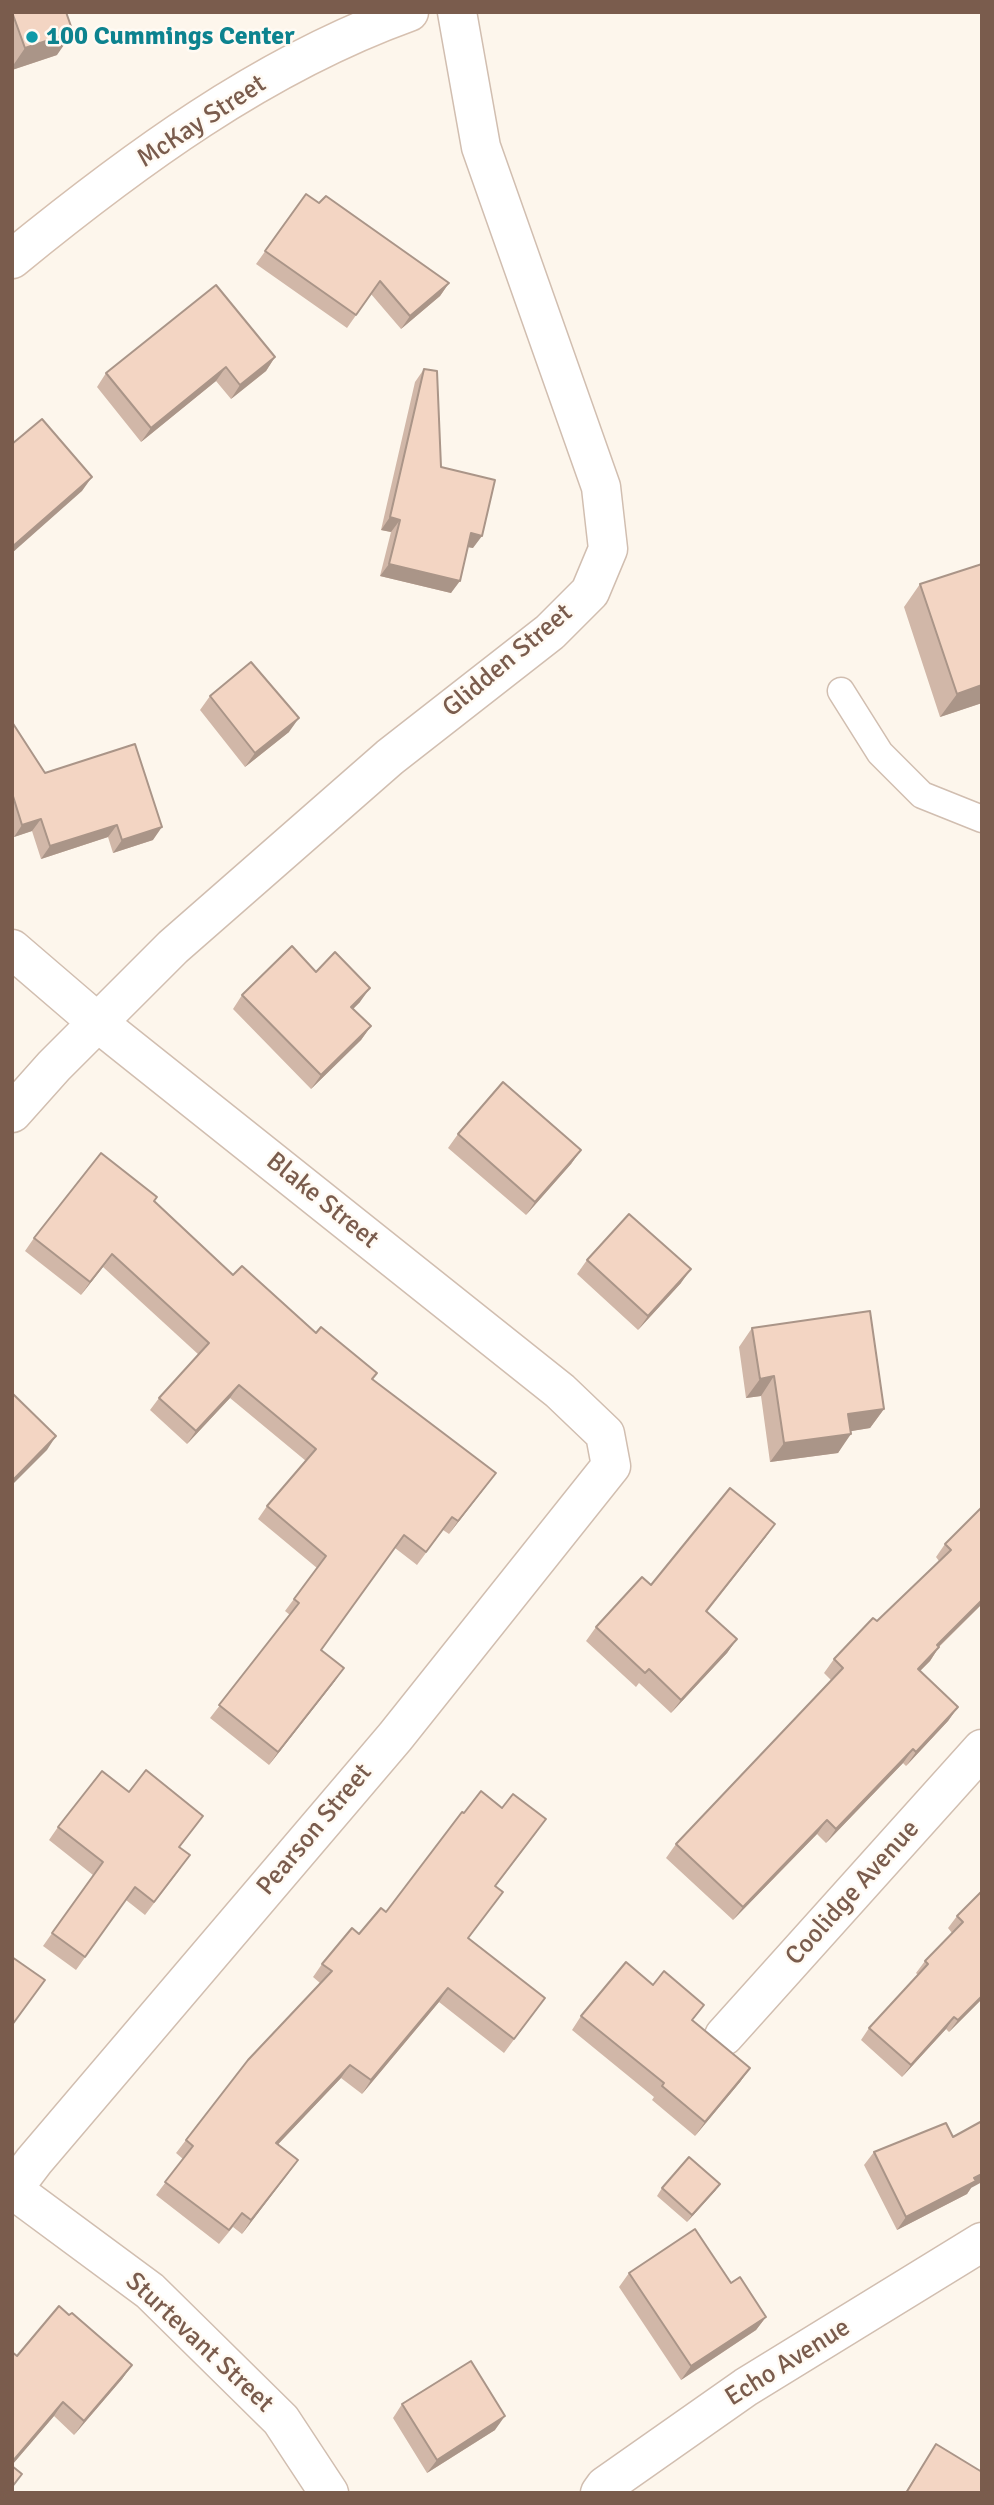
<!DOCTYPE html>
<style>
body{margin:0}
#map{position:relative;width:994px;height:2505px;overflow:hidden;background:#fdf6ec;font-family:Signika,sans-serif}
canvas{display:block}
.frame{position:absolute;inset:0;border:14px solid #7a5c4d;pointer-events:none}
</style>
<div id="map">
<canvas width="994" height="2505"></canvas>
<div class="frame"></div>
</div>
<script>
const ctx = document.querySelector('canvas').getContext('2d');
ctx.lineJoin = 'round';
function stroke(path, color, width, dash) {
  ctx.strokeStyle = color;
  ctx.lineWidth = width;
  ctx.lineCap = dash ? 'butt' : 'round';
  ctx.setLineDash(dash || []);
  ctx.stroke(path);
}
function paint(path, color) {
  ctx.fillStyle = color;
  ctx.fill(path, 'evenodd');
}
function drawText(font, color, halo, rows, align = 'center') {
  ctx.font = font + ' Signika,sans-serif';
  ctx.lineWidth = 5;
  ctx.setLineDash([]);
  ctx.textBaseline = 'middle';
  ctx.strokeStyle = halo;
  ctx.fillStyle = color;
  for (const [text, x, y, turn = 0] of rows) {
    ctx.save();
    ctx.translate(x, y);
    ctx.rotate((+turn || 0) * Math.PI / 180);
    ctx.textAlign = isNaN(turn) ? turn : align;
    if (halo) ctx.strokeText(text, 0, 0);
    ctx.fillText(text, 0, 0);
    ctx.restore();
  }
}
const service = new Path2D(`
 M841,691l39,62 42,42 60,24`);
const minor = new Path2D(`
 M12,949l85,73 463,369 45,43 6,32 -216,271 -361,424 -22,29
 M12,1113l42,-47 119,-119 217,-190 160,-125 40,-40 18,-43 -7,-62 -120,-340 -24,-135
 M724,2036l258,-287
 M12,2189l138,102 131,129 48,73
 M600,2493l5,-7 141,-99 236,-145`);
const secondary = new Path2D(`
 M12,259c120,-98 250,-194 397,-247`);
stroke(service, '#d1beb0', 29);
stroke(minor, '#d1beb0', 41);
stroke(secondary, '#d6c0b0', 41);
stroke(service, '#fff', 26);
stroke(minor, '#fff', 38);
stroke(secondary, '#fff', 38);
paint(new Path2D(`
 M12,12l45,43 -45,15z
 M306,194l13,9 130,80 -9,13 -39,33 -30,-35 -24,34 -91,-64z
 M275,357l-9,14 -35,28 -15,-18 -75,61 -44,-55 9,-14z
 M424,369l17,98 32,81 -5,-1 -17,46 -71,-17 11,-44 -10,-2 34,-148z
 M982,564v139l-42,14 -36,-110 16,-23z
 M210,696l79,36 -44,35 -45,-57z
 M12,722l33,51 108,67 -40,13 -5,-16 -67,22 -9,-28 -18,6 -2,-4z
 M316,972l44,30 -7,7 18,17 -10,14 -50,49 -78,-80 9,-14z
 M458,1134l123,16 -10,14 -45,51 -78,-67z
 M154,1201l79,74 83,58 57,46 114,106 -38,49 -6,-4 -26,35 -22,-17 -74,102 14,31 -66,84 -59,-47 80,-103 -5,-4 32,-43 -59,-49 9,-13 39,-45 -76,-63 -43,46 -37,-34 9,-12 40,-43 -96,-88 -22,28 -56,-44 9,-13z
 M587,1260l94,23 -43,47 -61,-56z
 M752,1328l132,81 -14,19 -19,3 -13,22 -68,9 -9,-66 -15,2 -7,-51z
 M982,1507v97l-43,43 -9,14 -10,10 38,36 -10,14 -42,45 -3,-3 -77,80 -9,-9 -84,86 -67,-62 10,-14 155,-164 -7,-7 10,-14 43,-38 62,-60 -3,-4 9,-13z
 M775,1524l-10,14 -58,74 30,27 -10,14 -56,60 -32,-30 -3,4 -50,-46 10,-14 55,-42z
 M129,1792l74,24 -23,31 1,21 -36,47 -19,-15 -50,70 -33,-24 50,-71 -44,-35 9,-13z
 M502,1808l35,24 -42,55 8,5 -35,46 77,60 -41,55 -65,-51 -77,92 -21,-16 -63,66 20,16 -56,74 -9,-7 -14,17 -63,-49 27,-36 -7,-6 10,-13 134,-157 -7,-6 9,-13 37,-30 27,-22 78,-99z
 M982,1891v108l-33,33 -3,-3 -44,48 -41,-37 8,-12 49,-53 -2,-2 9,-12 27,-28 -4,-5 9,-12z
 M581,2016l112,5 57,47 -10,14 -45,54 -43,-36 2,-3 -82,-67z
 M874,2152l97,36 -4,6 -70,36 -33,-65z
 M720,2184l-5,7 -28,31 -30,-26 5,-8z
 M629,2273l102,10 35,34 -10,13 -75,50 -62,-93z
 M69,2315l63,50 -10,14 -48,56 -20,-19 -42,49v-113l5,4z
 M402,2404l93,26 -68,43 -34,-55z
 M936,2444l46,49h-77z`), '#d1b7a8');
paint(new Path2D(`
 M73,32l-16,23 -45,15v-3l13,-19z
 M449,283l-9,13 -39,33 9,-13z
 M275,357l-9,14 -35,28 9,-14z
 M226,367l-10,14 -75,61 10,-14z
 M92,477l-10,14 -70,62v-6z
 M390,517l10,3 -9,12 -10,-2z
 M471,533l11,3 -9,12 -11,-2z
 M389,564l71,17 -9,12 -71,-17z
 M982,685v18l-42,14 17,-23z
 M299,718l-10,14 -44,35 10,-14z
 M41,819l-9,12 -18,6 8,-12z
 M117,825l-9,12 -67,22 9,-13z
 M162,827l-9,13 -40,13 9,-13z
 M370,988l-10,14 -19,19 10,-14z
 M371,1026l-10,14 -50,49 10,-14z
 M581,1150l-10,14 -45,51 9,-13z
 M112,1254l-9,13 -22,28 9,-13z
 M691,1269l-10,14 -43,47 10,-14z
 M774,1376l-13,20 -15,2 14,-19z
 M239,1385l-9,13 -43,46 9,-13z
 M884,1409l-14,19 -36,6 14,-20z
 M851,1434l-13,19 -68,9 14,-19z
 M56,1436l-9,14 -35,35v-4z
 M496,1473l-9,12 -38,49 9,-13z
 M775,1524l-10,14 -69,87 10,-14z
 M982,1600v4l-55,54 10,-13z
 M737,1639l-10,14 -56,60 10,-13z
 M939,1647l-9,14 -22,22 10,-14z
 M344,1668l-9,13 -66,84 9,-13z
 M958,1707l-10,14 -42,45 10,-14z
 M913,1749l-10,14 -77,80 10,-14z
 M827,1820l-10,14 -84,86 10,-13z
 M448,1988l-9,14 -77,92 9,-14z
 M982,1996v3l-33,33 9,-12z
 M954,2017l-8,12 -44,48 9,-12z
 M350,2065l-9,13 -74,78 9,-13z
 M750,2068l-10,14 -45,54 10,-14z
 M298,2160l-10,14 -46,60 9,-14z
 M982,2174v8l-11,6 -4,6 -70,36 9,-13z
 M720,2184l-5,7 -28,31 5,-7z
 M766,2317l-10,13 -75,50 10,-14z
 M132,2365l-10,14 -48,56 10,-14z
 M63,2402l-9,14 -42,49v-3z
 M505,2416l-10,14 -68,43 10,-13z`), '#aa9588');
const building = new Path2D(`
 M12,12h54l7,20 -48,16z
 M306,194l13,9 7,-7 123,87 -39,33 -30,-35 -24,34 -91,-64z
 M216,285l59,72 -35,28 -14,-18 -75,61 -45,-55z
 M424,369l13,2 4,96 54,13 -13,56 -11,-3 -11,48 -71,-17 11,-44 -10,-3z
 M42,419l50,58 -80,70v-103z
 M982,564v121l-25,9 -37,-110z
 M251,662l48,56 -44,35 -45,-57z
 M12,722l33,51 90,-29 27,83 -40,13 -5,-15 -67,21 -9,-27 -19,6 -10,-32z
 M292,946l24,26 19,-20 35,36 -19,19 20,19 -50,49 -79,-80z
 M503,1082l78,68 -46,52 -77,-68z
 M101,1153l56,44 -3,4 79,74 9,-9 74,67 5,-6 56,46 -5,6 124,94 -38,48 -6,-4 -26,35 -22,-17 -83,115 23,18 -66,84 -59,-47 80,-102 -5,-4 32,-43 -59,-50 49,-57 -77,-64 -43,46 -37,-33 50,-55 -97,-89 -22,28 -56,-44z
 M629,1214l62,55 -43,47 -61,-56z
 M870,1311l14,98 -36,5 3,20 -67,9 -10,-67 -14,3 -8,-51z
 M12,1393l44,43 -44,45z
 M730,1488l45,36 -69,87 31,28 -56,61 -32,-31 -4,4 -49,-46 46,-50 9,8z
 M982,1507v93l-45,45 2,2 -21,22 40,38 -42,45 -3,-3 -77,80 -9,-9 -84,87 -67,-63 167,-176 -9,-9 39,-41 4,3 74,-71 -6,-6z
 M146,1770l57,46 -24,31 11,8 -36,47 -19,-15 -50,70 -33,-24 51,-71 -45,-35 44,-56 27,21z
 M481,1791l21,17 11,-14 33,25 -51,67 8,6 -35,46 77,60 -31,41 -66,-51 -77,92 -21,-15 -74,78 22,17 -47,60 -9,-7 -13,17 -64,-48 28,-36 -7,-6 62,-80 84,-89 -10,-7 30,-36 7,6 22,-26 5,4 76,-100 2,1z
 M982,1891v105l-24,24 -4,-3 -43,48 -42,-37 59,-64 -3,-3 38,-39 -6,-6z
 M12,1957l33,23 -33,45z
 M626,1962l27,23 11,-14 40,34 -12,15 58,48 -45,54 -43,-36 2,-3 -83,-67z
 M982,2121v53l-8,4 2,3 -70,36 -32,-65 72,-29 7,14z
 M689,2157l31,27 -28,31 -30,-27z
 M695,2229l36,54 9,-6 26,40 -75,49 -62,-93z
 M59,2306l10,9 3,-2 60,52 -48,56 -21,-19 -51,60v-110l5,4z
 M471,2361l34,55 -68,44 -35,-56z
 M936,2444l46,28v21h-76z
 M12,2466l10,8 -10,13z`);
paint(building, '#f3d5c3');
stroke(building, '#aa9588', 2);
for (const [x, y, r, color] of [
 [32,37,7,"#0f9aa8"]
]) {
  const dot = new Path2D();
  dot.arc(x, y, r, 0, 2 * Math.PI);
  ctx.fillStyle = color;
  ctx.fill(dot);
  stroke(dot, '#fffaf3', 2.5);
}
drawText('bold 26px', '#0d838f', '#fffaf3', [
 ["100 Cummings Center",46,37]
], 'left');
drawText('26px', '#7a5c4d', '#fffaf3', [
 ["McKay Street",202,122,-33],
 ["Glidden Street",508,661,-40],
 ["Blake Street",322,1201,39],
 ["Pearson Street",315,1830,-50],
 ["Coolidge Avenue",853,1893,-48],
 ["Sturtevant Street",199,2343,43],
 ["Echo Avenue",788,2363,-32]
]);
</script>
